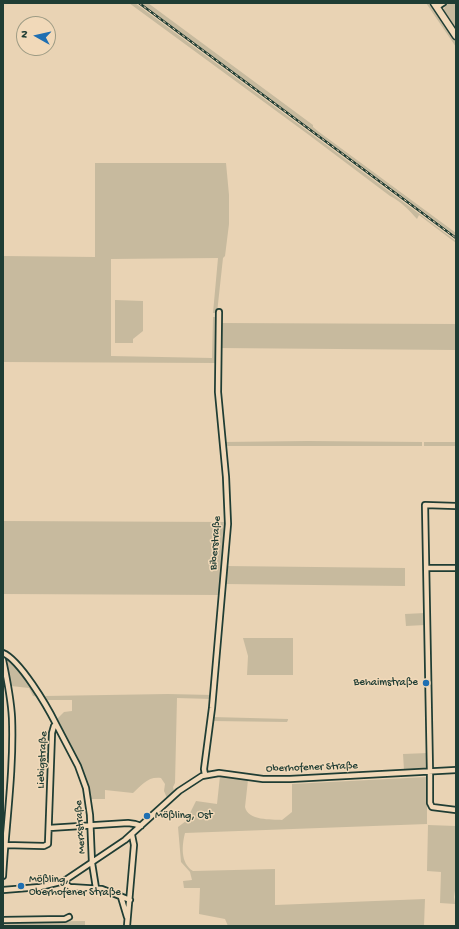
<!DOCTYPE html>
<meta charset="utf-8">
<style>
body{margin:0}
#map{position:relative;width:459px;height:929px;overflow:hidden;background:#e9d3b4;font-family:"Gochi Hand",sans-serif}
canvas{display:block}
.frame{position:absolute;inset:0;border:4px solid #1f3d34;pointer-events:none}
.north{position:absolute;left:16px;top:16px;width:40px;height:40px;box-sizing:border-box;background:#f1d9b9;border:1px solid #9d9b84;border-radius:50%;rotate:278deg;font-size:11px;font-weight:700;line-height:16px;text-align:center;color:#1f3d34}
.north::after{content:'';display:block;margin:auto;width:14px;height:18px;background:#1f6fb2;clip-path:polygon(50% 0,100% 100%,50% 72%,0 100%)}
</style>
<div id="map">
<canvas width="459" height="929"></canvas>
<div class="frame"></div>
<div class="north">N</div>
</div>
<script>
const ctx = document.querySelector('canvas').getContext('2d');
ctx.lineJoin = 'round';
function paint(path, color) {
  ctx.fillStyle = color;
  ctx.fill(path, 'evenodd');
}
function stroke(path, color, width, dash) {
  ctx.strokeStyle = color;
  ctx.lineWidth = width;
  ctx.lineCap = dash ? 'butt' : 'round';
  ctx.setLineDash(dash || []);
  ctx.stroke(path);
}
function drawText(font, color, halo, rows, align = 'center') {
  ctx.font = font + ' "Gochi Hand",sans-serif';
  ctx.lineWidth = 3;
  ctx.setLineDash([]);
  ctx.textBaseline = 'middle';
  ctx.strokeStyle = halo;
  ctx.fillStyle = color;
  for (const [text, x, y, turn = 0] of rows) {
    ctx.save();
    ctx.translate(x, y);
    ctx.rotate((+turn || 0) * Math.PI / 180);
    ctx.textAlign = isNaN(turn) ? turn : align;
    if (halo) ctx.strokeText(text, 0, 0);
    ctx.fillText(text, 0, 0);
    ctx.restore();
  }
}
paint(new Path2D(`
 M129,3h6l321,238v2l-37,-28 -2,4c-8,-9 -17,-18 -27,-23l-81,-61z
 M141,3h7l165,122v2l6,5 137,101v3z
 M426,3h4l9,12 6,12 11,13v7z
 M447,3h9v28l-13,-20z
 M95,163h131l3,32v29l-4,32 -2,2 -6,55h-4l5,-55 -107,1v97l101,2 1,-41h3l1,46 -214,-1v-106l92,1z
 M115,300l28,1v30l-10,8v4h-18z
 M219,323l237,1v26l-237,-2z
 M308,441l114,1v4h-199v-4z
 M424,442h32v4h-32z
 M3,521l223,1 -5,73 -218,-1z
 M225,566l180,2v18l-181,-2z
 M425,613v12l-19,1 -1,-12z
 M243,638h50v37h-46l1,-19z
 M11,656l6,4 28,36 123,-2 44,1v4l-35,-1 -2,85 -2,4 1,4 -7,7 -3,-7 1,-7 -4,-6c-13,-2 -19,7 -28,15l-28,-3v9h-15l-34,-79 8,-8 8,-1v-11h-27z
 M6,658h3l31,39 -7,-1 -4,-8 -18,-2 -6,-24v-3z
 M212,717l76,2v1l-1,2 -75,-1z
 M428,753v16l-24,1 -1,-16z
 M220,776l28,4 -3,27c3,14 26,12 37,13l10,-8v-28l135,-7v47l-242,9c-3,12 -5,30 8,38l82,-2v36l150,-6 -1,27h-196l-3,-7 -26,-5 1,-26h-16l-1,-7 9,-1 -2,-8 -9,-10 -3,-35 8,-6 10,-20 21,3z
 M428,825l28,1v58l-2,13 1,7 -15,-1 1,-31 -14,-1z
 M85,921v5h-81v-4z`), '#c7ba9e');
const minor = new Path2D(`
 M437,7l6,-4
 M456,506l-31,-1 5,267v31l2,4 24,3
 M427,568h29
 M3,653c17,7 44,53 53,71l-2,2 -2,7 -4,111 -4,2 -39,-1
 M3,660c4,19 8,38 9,58 2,52 -6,106 -9,158
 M56,724l22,42 8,22 4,27 2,48 4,25
 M205,775l-1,-6 8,-61 16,-184 -2,-47 -8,-85 1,-80
 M49,828l79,-5 7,1 6,2
 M64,881l3,4 3,2 32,2 28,11
 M3,890l37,-3 24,-6 61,-41 54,-49 23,-15 17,-3 44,6h27l166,-9
 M121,897l6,20
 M3,920l62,-1 4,-2
 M127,926l7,-81 -2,-10`);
const major = new Path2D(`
 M434,3l22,33`);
stroke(minor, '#1f3d34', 8);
stroke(major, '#1f3d34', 9);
stroke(minor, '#f1d9b9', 4.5);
stroke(major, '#f1d9b9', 6);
const rail = new Path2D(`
 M139,3l317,235`);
stroke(rail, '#1f3d34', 2.5);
stroke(rail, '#f1d9b9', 1, [3]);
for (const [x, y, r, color] of [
 [426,683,4,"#1f6fb2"],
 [147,816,4,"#1f6fb2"],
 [21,886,4,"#1f6fb2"]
]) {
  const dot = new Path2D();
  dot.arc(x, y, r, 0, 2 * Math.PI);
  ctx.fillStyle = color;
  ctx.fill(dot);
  stroke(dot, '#f1d9b9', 1.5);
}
drawText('11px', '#1f3d34', '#f1d9b9', [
 ["Biberstraße",216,543,-86],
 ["Liebigstraße",43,760,-87],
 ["Oberhofener Straße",312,768,-2],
 ["Merxstraße",81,827,-94]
]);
drawText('11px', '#1f3d34', '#f1d9b9', [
 ["Behaimstraße",418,683,"right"],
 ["Mößling, Ost",155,816],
 ["Mößling,",29,880],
 ["Oberhofener Straße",29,893]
], 'left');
</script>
